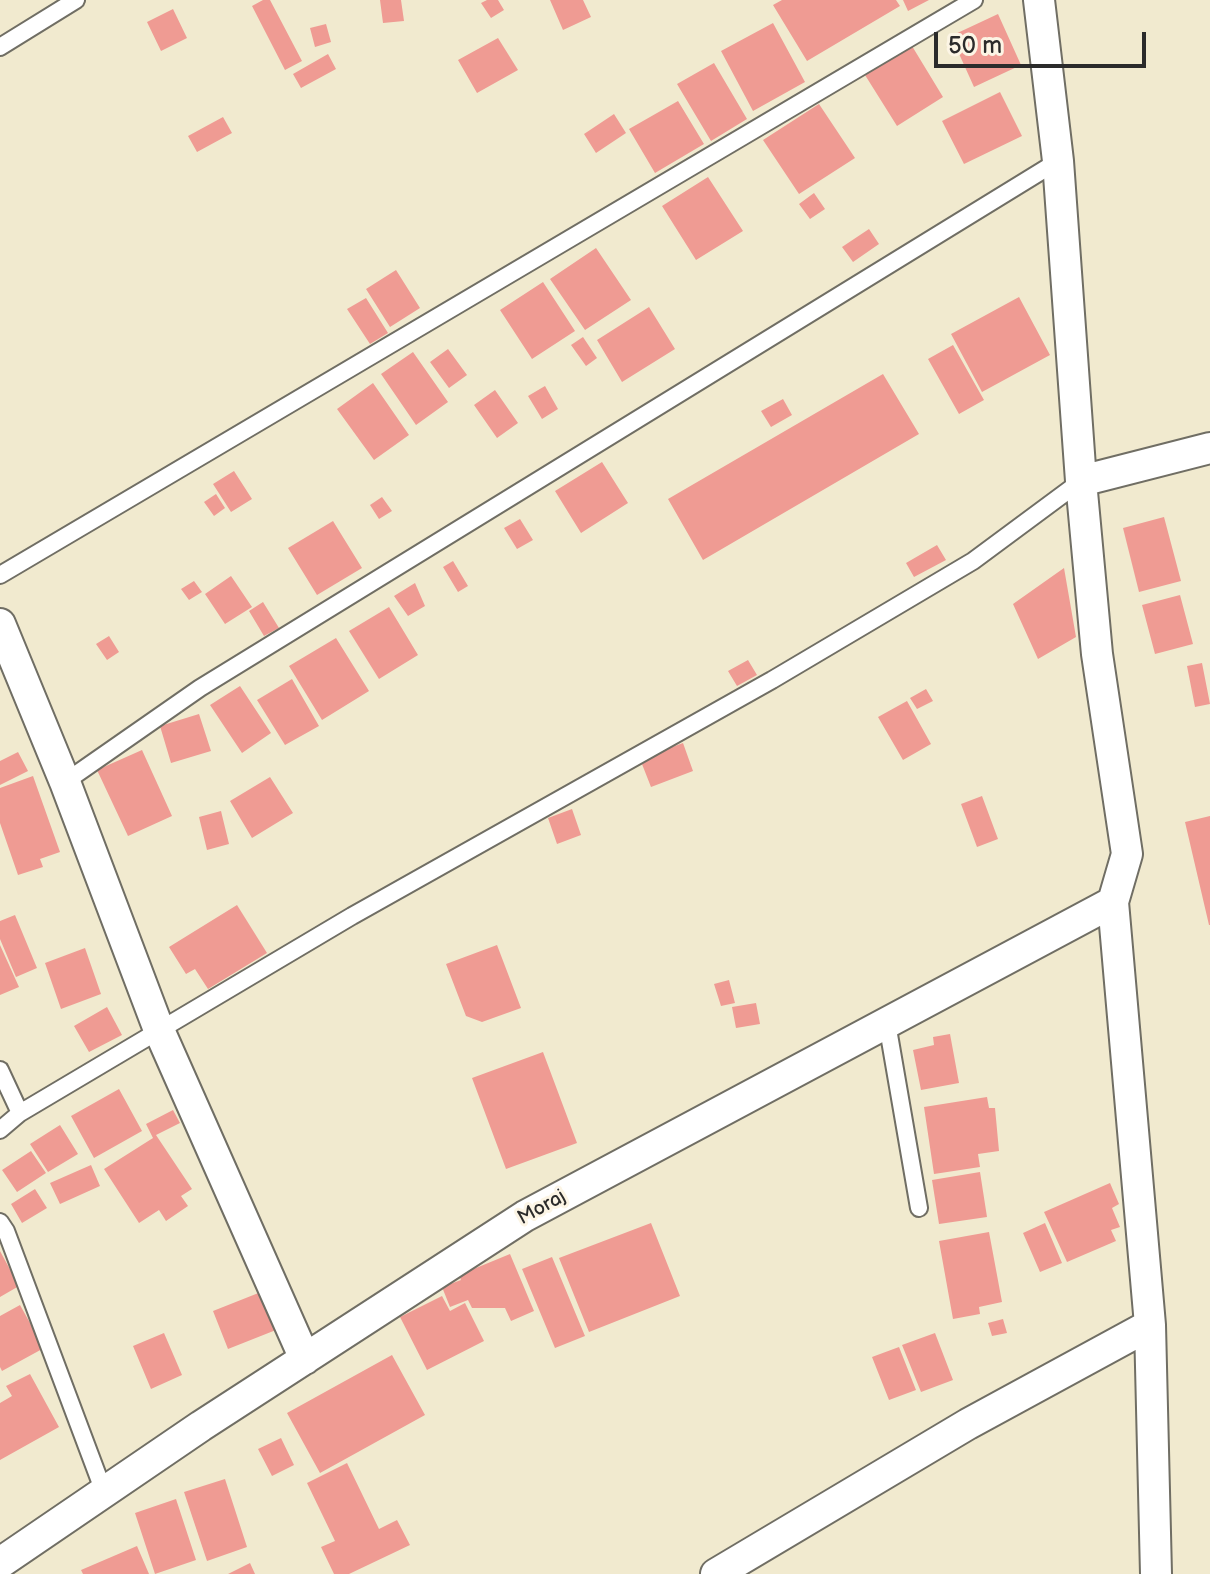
<!DOCTYPE html>
<style>
body{margin:0}
#map{position:relative;width:1210px;height:1574px;overflow:hidden;background:#f1eacf;font-family:"Balsamiq Sans",sans-serif}
canvas{display:block}
.scale{position:absolute;left:934px;top:32px;width:212px;height:36px;box-sizing:border-box;border:4px solid #2b2b2b;border-top:0;padding-left:10px;font-size:24px;line-height:28px;white-space:nowrap;color:#2b2b2b;-webkit-text-stroke:6px #fcf5e5;paint-order:stroke}
</style>
<div id="map">
<canvas width="1210" height="1574"></canvas>
<div class="scale">50 m</div>
</div>
<script>
const ctx = document.querySelector('canvas').getContext('2d');
ctx.lineJoin = 'round';
function paint(path, color) {
  ctx.fillStyle = color;
  ctx.fill(path, 'evenodd');
}
function stroke(path, color, width, dash) {
  ctx.strokeStyle = color;
  ctx.lineWidth = width;
  ctx.lineCap = dash ? 'butt' : 'round';
  ctx.setLineDash(dash || []);
  ctx.stroke(path);
}
function drawText(font, color, halo, rows, align = 'center') {
  ctx.font = font + ' "Balsamiq Sans",sans-serif';
  ctx.lineWidth = 6;
  ctx.setLineDash([]);
  ctx.textBaseline = 'middle';
  ctx.strokeStyle = halo;
  ctx.fillStyle = color;
  for (const [text, x, y, turn = 0] of rows) {
    ctx.save();
    ctx.translate(x, y);
    ctx.rotate((+turn || 0) * Math.PI / 180);
    ctx.textAlign = isNaN(turn) ? turn : align;
    if (halo) ctx.strokeText(text, 0, 0);
    ctx.fillText(text, 0, 0);
    ctx.restore();
  }
}
paint(new Path2D(`
 M263,0h7l32,61 -17,9 -33,-64z
 M380,0h21l3,21 -21,2z
 M487,0h11l6,10 -13,8 -10,-15z
 M550,0h33l8,17 -28,13z
 M782,0h114l4,6 -93,55 -34,-56z
 M903,0h26l-21,11z
 M173,9l14,29 -26,13 -14,-29z
 M998,14l23,51 -47,22 -23,-51z
 M773,23l32,59 -52,29 -32,-60z
 M326,24l5,18 -16,5 -5,-19z
 M498,38l20,32 -41,23 -19,-33z
 M912,46l31,51 -46,29 -32,-51z
 M328,54l8,15 -35,19 -8,-14z
 M714,63l33,56 -36,22 -34,-57z
 M1000,92l22,44 -58,28 -22,-43z
 M678,101l26,43 -49,29 -26,-44z
 M819,104l36,54 -56,36 -36,-54z
 M614,114l12,19 -30,20 -12,-19z
 M223,117l9,16 -35,19 -9,-16z
 M708,177l35,54 -47,29 -34,-54z
 M814,193l11,16 -15,10 -11,-15z
 M869,229l10,15 -26,18 -11,-15z
 M596,248l35,52 -46,30 -35,-51z
 M396,270l24,38 -30,19 -24,-38z
 M543,282l32,49 -43,28 -32,-49z
 M1019,297l31,58 -68,37 -31,-58z
 M366,298l22,35 -18,11 -23,-35z
 M649,307l26,42 -53,33 -25,-42z
 M583,337l14,21 -11,8 -15,-21z
 M953,345l31,55 -25,14 -31,-55z
 M448,349l19,26 -18,13 -19,-26z
 M413,352l35,50 -32,23 -35,-51z
 M883,374l36,60 -216,126 -35,-61z
 M373,383l36,52 -35,25 -37,-51z
 M545,386l13,23 -16,10 -14,-23z
 M495,390l23,33 -21,15 -23,-33z
 M783,399l9,16 -21,12 -10,-16z
 M602,462l26,41 -47,30 -26,-42z
 M234,471l18,28 -21,13 -18,-28z
 M216,494l9,14 -11,8 -10,-14z
 M382,497l10,14 -13,8 -9,-14z
 M1164,517l17,64 -42,11 -16,-64z
 M520,519l13,21 -16,9 -13,-21z
 M333,521l29,47 -45,27 -29,-47z
 M937,545l9,15 -32,17 -8,-14z
 M453,561l15,25 -10,6 -15,-25z
 M1064,568l12,69 -38,22 -25,-55z
 M231,576l21,31 -27,17 -20,-30z
 M194,581l8,11 -13,8 -8,-11z
 M415,583l10,23 -17,10 -14,-20z
 M1180,595l13,49 -38,10 -13,-49z
 M263,602l16,26 -15,8 -15,-25z
 M389,607l29,48 -39,24 -30,-48z
 M109,636l10,16 -12,8 -11,-16z
 M336,638l33,53 -47,29 -33,-54z
 M748,660l9,15 -20,11 -9,-15z
 M1202,663l8,41 -15,3 -8,-41z
 M292,679l27,47 -34,19 -28,-45z
 M240,686l31,47 -29,20 -32,-48z
 M926,689l7,12 -16,8 -7,-11z
 M907,701l24,43 -28,16 -25,-43z
 M199,714l12,37 -40,12 -11,-37z
 M683,743l10,28 -42,16 -11,-28z
 M142,750l30,66 -44,20 -31,-66z
 M18,752l10,19 -28,14v-24z
 M33,776l27,76 -20,7 3,8 -25,8 -18,-52v-35z
 M270,777l23,36 -41,25 -22,-37z
 M982,796l16,43 -21,8 -16,-43z
 M572,809l9,26 -24,9 -9,-26z
 M221,811l8,33 -22,6 -8,-33z
 M1210,816v109h-1l-24,-103z
 M237,905l30,48 -59,36 -13,-20 -9,5 -17,-27z
 M15,915l22,53 -21,9 -16,-38v-18z
 M0,945l19,42 -19,8z
 M497,945l24,63 -39,14 -16,-6 -20,-52z
 M85,948l16,46 -40,15 -16,-46z
 M729,980l6,23 -14,3 -7,-22z
 M756,1003l4,21 -24,4 -4,-21z
 M107,1007l15,28 -33,17 -15,-26z
 M950,1034l9,49 -38,7 -8,-40 21,-5 -1,-8z
 M543,1052l34,91 -71,26 -34,-91z
 M119,1089l23,42 -48,27 -23,-42z
 M987,1097l2,11h6l4,43 -21,3 2,13 -46,7 -10,-67z
 M173,1110l7,13 -24,12 36,54 -11,7 7,10 -22,15 -7,-11 -20,13 -35,-54 49,-31 -7,-14z
 M60,1125l18,29 -30,18 -18,-28z
 M31,1151l15,22 -29,19 -15,-22z
 M91,1165l9,21 -40,18 -10,-21z
 M980,1172l7,45 -48,7 -7,-44z
 M1110,1183l9,21 -7,4 8,19 -9,3 5,11 -49,21 -23,-50z
 M35,1189l12,19 -25,15 -11,-19z
 M651,1223l29,73 -91,36 -30,-74z
 M1045,1223l17,40 -22,9 -17,-39z
 M989,1232l13,70 -23,5 1,7 -27,5 -14,-78z
 M0,1251l19,35 -19,11z
 M510,1254l24,57 -23,10 -6,-13h-33l-4,-8 -18,7 -8,-20 19,-7 -2,-5z
 M552,1257l33,79 -30,12 -33,-79z
 M266,1290l15,38 -53,21 -15,-38z
 M442,1296l8,15 15,-8 19,38 -57,29 -27,-53z
 M20,1305l24,43 -42,23 -2,-4v-51z
 M1003,1319l4,14 -15,3 -4,-13z
 M164,1333l18,42 -31,14 -18,-43z
 M935,1333l18,47 -32,12 -19,-47z
 M899,1347l17,43 -27,10 -17,-43z
 M392,1355l33,60 -105,58 -33,-60z
 M30,1374l29,53 -59,33v-57l12,-7 -6,-10z
 M281,1438l13,27 -22,11 -14,-27z
 M347,1463l32,66 18,-9 13,25 -61,29h-15l-13,-27 14,-6 -28,-58z
 M225,1479l22,68 -40,14 -23,-69z
 M176,1499l20,61 -41,14 -20,-61z
 M137,1546l12,28h-66l-2,-4z
 M250,1563l5,11h-27z`), '#ef9b93');
const service = new Path2D(`
 M0,47l76,-47
 M0,575l974,-575
 M65,782l135,-94 858,-527
 M887,1023l32,185
 M0,1070l20,43
 M0,1130l20,-17 332,-197 420,-236 201,-119 108,-80
 M0,1222l6,9 98,261`);
const minor = new Path2D(`
 M1039,0l19,161 23,320 16,173 30,200 -14,48 37,423 6,249
 M1081,481l129,-33
 M0,624l65,158 94,248 146,329
 M0,1563l201,-137 324,-210 588,-314
 M716,1574l252,-150 182,-99`);
stroke(service, '#706e64', 20);
stroke(minor, '#706e64', 34);
stroke(service, '#fff', 16);
stroke(minor, '#fff', 30);
drawText('20px', '#2b2b2b', '#fcf5e5', [
 ["Moraj",542,1208,-29]
]);
</script>
